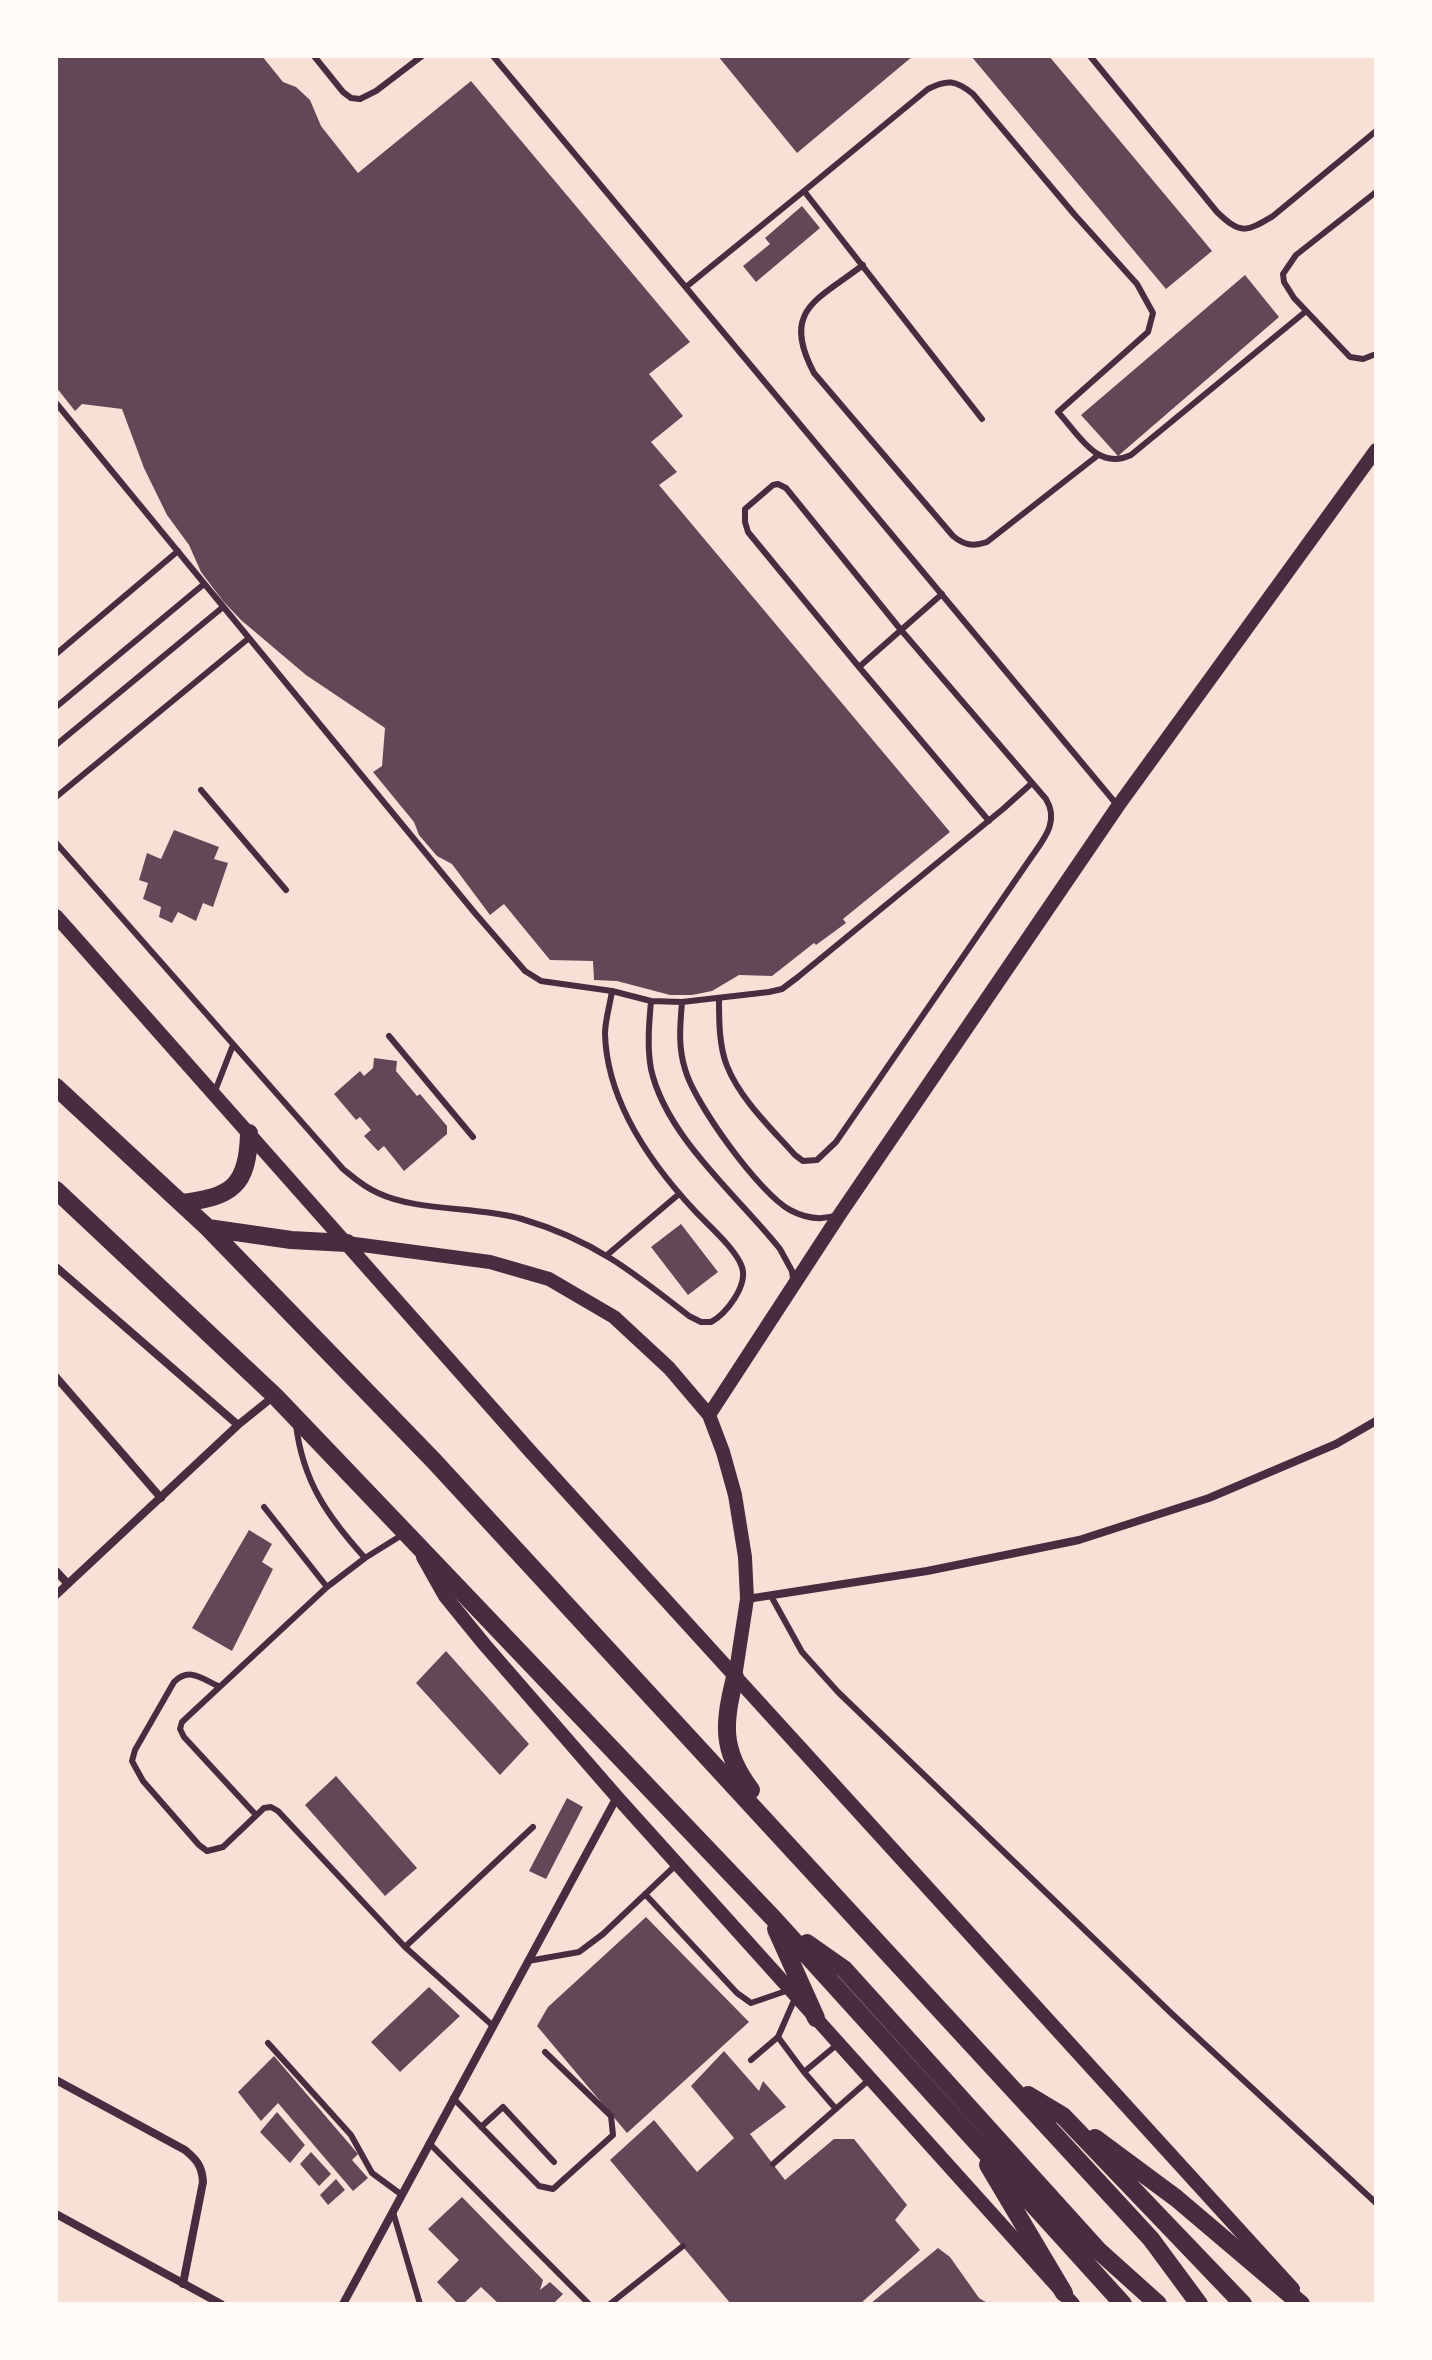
<!DOCTYPE html>
<style>
body{margin:0}
#map{position:relative;width:1432px;height:2360px;overflow:hidden;background:#f7e1d7;font-family:"Golos Text",sans-serif}
canvas{display:block}
.frame{position:absolute;inset:0;border:58px solid #fffaf5;pointer-events:none}
</style>
<div id="map">
<canvas width="1432" height="2360"></canvas>
<div class="frame"></div>
</div>
<script>
const ctx = document.querySelector('canvas').getContext('2d');
ctx.lineJoin = 'round';
function paint(path, color) {
  ctx.fillStyle = color;
  ctx.fill(path, 'evenodd');
}
function stroke(path, color, width, dash) {
  ctx.strokeStyle = color;
  ctx.lineWidth = width;
  ctx.lineCap = dash ? 'butt' : 'round';
  ctx.setLineDash(dash || []);
  ctx.stroke(path);
}
paint(new Path2D(`
 M56,56h206l21,26 13,5 14,13 11,26 37,47 113,-92 219,261 -41,32 34,42 -32,26 26,30 -18,13 291,347 -107,87 3,4 -30,22 -2,-2 -42,33 -33,-1 -27,16 -20,4h-22l-53,-14 -23,-1 -1,-19 -43,-1 -46,-56 -14,11 -38,-51 -15,-8 -18,-21 -5,-13 -41,-50 9,-6 3,-38 -79,-53 -65,-55 -18,-19 -22,-29 -12,-27 -22,-30 -23,-47 -22,-59 -40,-5 -7,7 -19,-24z
 M718,56h195l-116,97z
 M971,56h78l163,195 -46,38z
 M802,206l18,22 -64,54 -13,-16 27,-22 -5,-6z
 M1245,275l34,42 -161,139 -37,-41z
 M174,830l45,17 -5,12 14,4 -15,44 -10,-4 -7,18 -18,-9 -6,11 -13,-6 2,-10 -18,-8 5,-16 -9,-3 8,-27 14,6z
 M374,1058l23,3 -1,10 21,25 3,-2 27,32v8l-43,37 -20,-25 -6,5 -14,-15 7,-6 -11,-13 -4,3 -22,-26 26,-23 4,5 9,-8z
 M681,1224l37,48 -30,23 -37,-48z
 M249,1530l23,14 -10,18 11,7 -41,82 -40,-23z
 M446,1651l83,93 -29,31 -84,-92z
 M336,1776l81,92 -32,28 -80,-91z
 M567,1798l16,9 -37,72 -17,-8z
 M646,1917l103,105 -122,111 -90,-107 11,-19z
 M429,1987l31,29 -60,56 -29,-30z
 M724,2051l35,40 4,-10 23,26 -36,27 35,46 49,-41h20l53,66 -12,15 25,30 -60,54h-129l-121,-144 44,-40 43,52 37,-34 -43,-52z
 M274,2056l84,98 -6,6 16,18 -15,13 -75,-88 -17,18 -23,-29z
 M277,2112l28,33 -15,18 -30,-31z
 M311,2152l20,22 -12,12 -19,-22z
 M336,2179l9,11 -17,15 -8,-10z
 M462,2197l81,83 -3,10 10,-8 13,12 -10,10h-54l-18,-17 -18,17h-5l-21,-22 22,-22 -31,-31z
 M938,2248l12,9 29,41 10,6h-119z`), '#644757');
stroke(new Path2D(`
 M314,56l29,36 8,6 9,1 16,-8 46,-35
 M493,56l625,750
 M1090,56l127,156c24,23 29,20 56,4l103,-85
 M1376,192l-80,63 -13,19 1,8 10,16 56,59 13,2 13,-5
 M863,265c-47,36 -82,45 -49,108l139,163c11,9 20,11 34,6l110,-86
 M686,287l118,-96
 M56,403l418,509 51,59 16,10 71,10 39,10 31,1 87,-10 13,-3 16,-12 205,-168 29,-26
 M982,419l-178,-228 124,-102c19,-10 28,-9 45,5l101,120 63,70 16,29 -5,19 -90,80c21,23 39,59 73,43l174,-143
 M56,654l122,-103
 M859,667l83,-73
 M56,707l148,-123
 M56,745l167,-138
 M201,790l85,100
 M56,797l193,-159
 M56,843l287,326c11,9 21,18 35,24 40,19 100,13 144,26 71,21 110,52 167,97l12,6h10c15,-8 37,-36 31,-55 -6,-18 -34,-42 -47,-56 -44,-47 -88,-110 -90,-177 0,-14 5,-29 7,-43
 M719,999c0,21 0,47 8,67 13,33 45,63 68,89l8,6 14,-1 19,-18 194,-283c13,-19 30,-37 16,-60l-145,-169 -115,-142 -8,-4 -5,1 -28,24v13l3,10 111,135 130,154
 M651,1001c-2,23 -4,46 0,68 15,68 87,127 129,180l12,22 1,8
 M682,1002c-2,24 -4,45 3,67 9,34 75,125 105,141 15,8 31,11 47,5
 M389,1036l84,101
 M215,1091l18,-46
 M607,1255l72,-61
 M296,1425c7,57 32,92 69,133l37,-23
 M264,1507l63,80
 M771,1596l31,56 36,40 333,321 205,190
 M218,1686c-17,-8 -29,-19 -44,-4l-39,68 -3,11 11,20 56,64 8,6 16,-4 41,-39 7,-1 7,4 127,136 87,78
 M256,1815l-72,-78 -4,-8 2,-7 145,-135 38,-29
 M645,1894l92,99 14,10 38,-13
 M405,1947l128,-120
 M528,1961l51,-9 24,-18 74,-70
 M778,2037l18,-41
 M268,2043l83,92 21,38 30,22
 M751,2060l27,-23 26,35
 M453,2098l86,88 14,3 60,-54 -2,-19 -66,-64
 M836,2109l-32,-37 35,-29
 M481,2127l22,-20 51,55
 M429,2143l160,161
 M773,2164l97,-85
 M393,2212l27,92
 M610,2304l73,-58`), '#4a2c40', 6);
stroke(new Path2D(`
 M56,1267l182,158
 M56,1377l105,121
 M56,1571l12,13
 M56,1595l182,-170 36,-29
 M747,1599l180,-28 152,-31 130,-42 127,-54 40,-23
 M56,2080l129,70c12,10 17,16 18,32l-20,102
 M56,2214l165,90
 M343,2304l274,-507`), '#4a2c40', 8);
stroke(new Path2D(`
 M56,916l474,535 763,838
 M347,1243l143,19 59,17 65,38 55,51 40,47 14,37 12,43 10,62 2,42 -12,78
 M709,1415l131,-201 278,-408 258,-356
 M423,1557l22,39 39,48 133,153 456,507`), '#4a2c40', 14);
stroke(new Path2D(`
 M56,1087l152,141 226,233 717,778 48,65
 M56,1190l219,206 130,136 370,388 348,384
 M181,1203c51,-6 67,-17 68,-70
 M208,1228l83,12 56,3
 M735,1677c-11,46 -15,72 16,113
 M776,1929l40,89
 M807,1943l37,26 255,282 59,53
 M1028,2095l35,21 180,188
 M1095,2138l81,60 125,106
 M988,2165l76,128`), '#4a2c40', 18);
</script>
